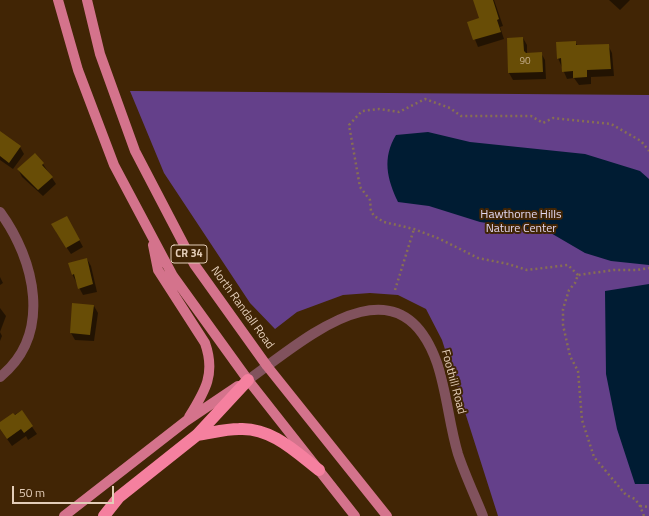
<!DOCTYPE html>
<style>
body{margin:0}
#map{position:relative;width:649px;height:516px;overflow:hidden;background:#412505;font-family:"Titillium Web",sans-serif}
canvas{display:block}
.scale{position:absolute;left:12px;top:486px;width:102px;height:18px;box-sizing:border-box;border:2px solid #e3cdb8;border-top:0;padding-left:5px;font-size:12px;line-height:14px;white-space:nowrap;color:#e3cdb8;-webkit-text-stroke:3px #412505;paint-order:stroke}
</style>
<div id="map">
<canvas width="649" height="516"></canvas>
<div class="scale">50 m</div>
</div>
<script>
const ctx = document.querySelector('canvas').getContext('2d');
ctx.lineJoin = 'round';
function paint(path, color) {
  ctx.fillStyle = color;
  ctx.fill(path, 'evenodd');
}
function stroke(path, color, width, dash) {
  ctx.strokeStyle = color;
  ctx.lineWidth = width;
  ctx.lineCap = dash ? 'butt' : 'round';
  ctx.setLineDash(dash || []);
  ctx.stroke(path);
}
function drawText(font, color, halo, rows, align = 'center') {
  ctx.font = font + ' "Titillium Web",sans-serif';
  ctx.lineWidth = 4;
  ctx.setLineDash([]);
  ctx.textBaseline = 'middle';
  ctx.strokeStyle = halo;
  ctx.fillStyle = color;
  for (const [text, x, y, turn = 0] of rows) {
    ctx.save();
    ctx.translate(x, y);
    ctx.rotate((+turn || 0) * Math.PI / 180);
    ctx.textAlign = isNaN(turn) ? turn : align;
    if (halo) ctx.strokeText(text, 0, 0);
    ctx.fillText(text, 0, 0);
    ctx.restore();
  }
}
paint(new Path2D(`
 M130,91l519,4v421h-151l-56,-176 -16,-31 -28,-14 -28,-2 -27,2 -46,17 -22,17 -25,-26 -86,-130z`), '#64408a');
paint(new Path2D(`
 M428,132l42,10 115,12 55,17 9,8v86l-38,-4 -26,-8 -36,-21 -69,-10 -51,-16 -31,-4c-11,-23 -16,-44 -2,-67z
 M649,284v200h-14l-18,-55 -11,-55 -1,-83z`), '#001c33');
paint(new Path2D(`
 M474,0h20l9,26 -3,1 4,12 -26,8 -10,-25 12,-3z
 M609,0h21l-10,10z
 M523,38l4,7v9l14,-1 4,7 1,19 -33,1 -4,-7 -1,-34z
 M575,42l3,4 30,-1 4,8 2,23 -23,1v7l-12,1 -5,-7 -7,1 -9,-21z
 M0,132l20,15 4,7 -11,15 -13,-9z
 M34,154l9,10 13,20 -13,12 -21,-19 -4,-8z
 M67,217l16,30 -12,7 -15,-22z
 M87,259l4,7 6,26 -14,3 -11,-21z
 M0,277l3,6 -3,2z
 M94,306l4,7 -4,28 -19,-1 -4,-7z
 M0,308l6,8 -6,16 2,4 -2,5z
 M21,411l16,23 -9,6 -2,-4 -14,10 -12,-17v-6z`), '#0007');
paint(new Path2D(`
 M473,0h20l6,19 -2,1 4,12 -28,8 -6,-18 12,-4z
 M523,37l1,14 2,2 16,-1 1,20 -35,1 -1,-35z
 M576,41v4l33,-1 2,25 -24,1v7l-14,1v-7l-11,1 -1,-14 -4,1 -1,-17z
 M0,131l21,15 -12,17 -9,-7z
 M35,153l9,10 -2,2 11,12 -15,13 -21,-21z
 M67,216l13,24 -14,8 -15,-24z
 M87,258l6,26 -15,5 -4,-15 -2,1 -4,-12z
 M72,303l22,2 -4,30 -20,-2z
 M22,410l11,16 -9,7 -3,-4 -14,10 -7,-10v-7l13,-9 2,2z`), '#684d06');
stroke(new Path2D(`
 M578,275l-10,-10 -41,5 -19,-6 -30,-6 -38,-19 -26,-10 -30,-7 -10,-6 -3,-5 -1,-11 -10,-13 -11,-62 13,-14 17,-2 20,3 26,-13 25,9 11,8h70l12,7 10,-5 58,6 30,17 8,10
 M395,290l19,-61
 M640,506l9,1
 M644,516l-4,-10 -5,-7 -9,-4 -32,-38 -12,-37 -4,-49 -8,-15 -7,-31v-16l6,-19 6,-7 3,-8 36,-5h23l12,-2`), '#876e53', 2.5, [2, 3]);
stroke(new Path2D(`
 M0,212c35,48 53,122 0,165
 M267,366c54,-40 135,-102 170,-3 10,30 12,61 21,91 7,21 17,42 25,62`), '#81525d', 10);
stroke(new Path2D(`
 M248,380l19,-14`), '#81525d', 10);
stroke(new Path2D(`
 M58,0l20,70 36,95 59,111 75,104 107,136
 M87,0l13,54 35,97 59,113 73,102 120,150
 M153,245l5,25 47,73c11,31 0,48 -16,74
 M64,516l122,-95 52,-35`), '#d4738c', 10);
stroke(new Path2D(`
 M197,435c14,-2 28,-6 42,-6 32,-2 57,23 80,41
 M104,516l15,-19 78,-62 51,-55`), '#f5809f', 12);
drawText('10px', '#c4ad8c', null, [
 ["90",525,62]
]);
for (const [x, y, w] of [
 [189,254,36]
]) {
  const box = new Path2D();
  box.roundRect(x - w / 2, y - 9, w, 18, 3);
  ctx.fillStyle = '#412505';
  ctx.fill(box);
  stroke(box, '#e3cdb8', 1);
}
drawText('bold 11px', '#e3cdb8', null, [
 ["CR 34",189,254]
]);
drawText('12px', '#e2d7f0', '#412505', [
 ["Hawthorne Hills",521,215],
 ["Nature Center",521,229]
]);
drawText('12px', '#e3cdb8', '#412505', [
 ["North Randall Road",242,308,54],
 ["Foothill Road",453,382,75]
]);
</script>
